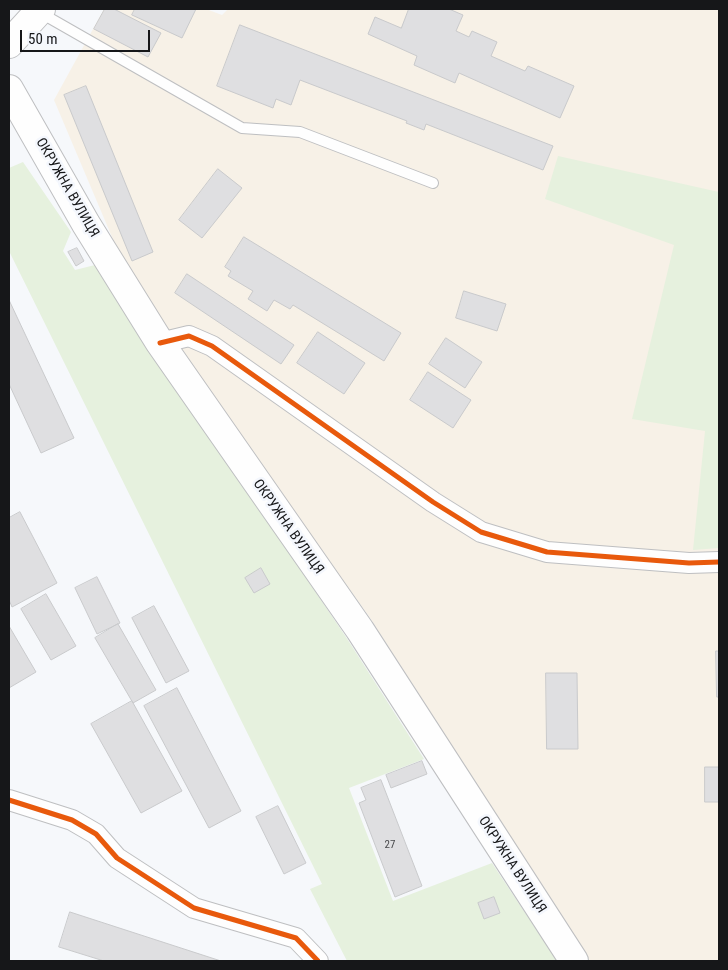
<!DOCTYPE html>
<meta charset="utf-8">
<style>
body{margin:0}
#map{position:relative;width:728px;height:970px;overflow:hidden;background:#f6f8fb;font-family:"Roboto Condensed",sans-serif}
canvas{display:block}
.frame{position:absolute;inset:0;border:10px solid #161719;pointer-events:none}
.scale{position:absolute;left:20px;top:30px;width:130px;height:22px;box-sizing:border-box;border:2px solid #161719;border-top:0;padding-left:6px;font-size:15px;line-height:18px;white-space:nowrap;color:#161719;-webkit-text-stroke:4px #f4f7fd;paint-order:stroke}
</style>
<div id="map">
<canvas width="728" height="970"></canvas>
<div class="frame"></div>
<div class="scale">50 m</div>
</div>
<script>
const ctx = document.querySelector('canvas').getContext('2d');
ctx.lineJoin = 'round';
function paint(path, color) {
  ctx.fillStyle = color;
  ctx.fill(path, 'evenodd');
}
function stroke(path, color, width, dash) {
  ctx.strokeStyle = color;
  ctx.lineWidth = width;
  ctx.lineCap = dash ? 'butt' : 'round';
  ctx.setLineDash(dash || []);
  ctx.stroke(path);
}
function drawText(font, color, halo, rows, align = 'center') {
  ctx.font = font + ' "Roboto Condensed",sans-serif';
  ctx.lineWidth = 5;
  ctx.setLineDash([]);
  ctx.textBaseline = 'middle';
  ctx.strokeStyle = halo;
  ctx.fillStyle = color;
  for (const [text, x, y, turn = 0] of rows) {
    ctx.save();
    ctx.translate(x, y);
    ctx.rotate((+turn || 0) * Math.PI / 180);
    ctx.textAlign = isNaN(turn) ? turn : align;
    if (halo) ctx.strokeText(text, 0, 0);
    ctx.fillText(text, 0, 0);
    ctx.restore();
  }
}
paint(new Path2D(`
 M104,9h102l16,6 6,-6h491v952h-129l-220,-343 -239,-336 -77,-182z`), '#f7f1e7');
paint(new Path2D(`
 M558,156l161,36v356l-26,2 12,-119 -73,-12 42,-174 -129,-46z
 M23,162l48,70 -8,19 12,19 20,-5 251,372 78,122 -75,29 44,113 99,-38 65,98h-210l-37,-72 12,-5 -313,-633v-83z`), '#e6f1de');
const building = new Path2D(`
 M105,9h9l47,24 -13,24 -54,-28z
 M135,9h61l-14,29 -50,-23z
 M409,9h40l14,6 -7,16 13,6 3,-6 25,11 -6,14 34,15 3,-5 46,20 -14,32 -101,-45 -4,10 -41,-18 3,-9 -49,-22 7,-17 26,11z
 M240,25l313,121 -10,24 -117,-46 -2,6 -18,-7 1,-2 -107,-41 -9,25 -15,-6 -3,9 -56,-22z
 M86,86l67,166 -21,9 -68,-166z
 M218,169l24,19 -40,50 -23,-18z
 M244,237l157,96 -17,28 -91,-56 -3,4 -16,-9 -7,11 -19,-12 5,-8 -25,-15 3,-5 -6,-4z
 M77,248l7,13 -8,5 -8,-14z
 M187,274l107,71 -13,19 -106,-71z
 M464,291l42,13 -9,27 -41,-13z
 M9,300l65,138 -33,15 -32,-69z
 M318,332l47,31 -21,31 -47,-31z
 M446,338l36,24 -17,26 -36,-24z
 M428,372l43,28 -18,28 -43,-28z
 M20,512l37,71 -45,24 -3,-7v-82z
 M261,568l9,16 -16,9 -9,-15z
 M97,577l23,46 -23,11 -22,-46z
 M46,594l30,52 -25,14 -30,-51z
 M154,606l35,65 -23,12 -34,-65z
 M118,624l38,66 -23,13 -38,-65z
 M9,626l27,46 -27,16z
 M716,651h3v46h-2z
 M546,673h31l1,76h-31z
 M177,688l64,123 -32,17 -65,-122z
 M132,701l50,90 -41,22 -50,-89z
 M422,761l5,13 -36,14 -5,-13z
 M705,767h14v35h-14z
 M381,780l41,106 -27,11 -36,-94 7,-3 -5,-12z
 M278,806l28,57 -22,11 -28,-57z
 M494,897l6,16 -16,6 -6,-16z
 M70,912l151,49h-117l-45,-14z`);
paint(building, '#dfdfe1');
stroke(building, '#c9cacc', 1);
const service = new Path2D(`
 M39,12l203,116 58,4 133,51`);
const minor = new Path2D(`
 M160,343l29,-7 23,10 221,156 48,30 66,20 142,11 30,-1
 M9,800l63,20 24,14 21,24 77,50 102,30 22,23`);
const primary = new Path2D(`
 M9,44l32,-35
 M9,89l77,135 74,119 200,287 214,331`);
stroke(service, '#bebfc1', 12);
stroke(minor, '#bebfc1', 22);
stroke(primary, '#bebfc1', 30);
stroke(service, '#fefefe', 10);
stroke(minor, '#fefefe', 20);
stroke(primary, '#fefefe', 28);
stroke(new Path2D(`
 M160,343l29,-7 23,10 221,156 48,30 66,20 142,11 30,-1
 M9,800l63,20 24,14 21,24 77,50 102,30 22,23`), '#e8590c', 5);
drawText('11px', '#48494b', null, [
 ["27",390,845]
]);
drawText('14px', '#161719', '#f4f7fd', [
 ["ОКРУЖНА ВУЛИЦЯ",67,188,60],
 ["ОКРУЖНА ВУЛИЦЯ",288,527,55],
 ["ОКРУЖНА ВУЛИЦЯ",512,865,57]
]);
</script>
